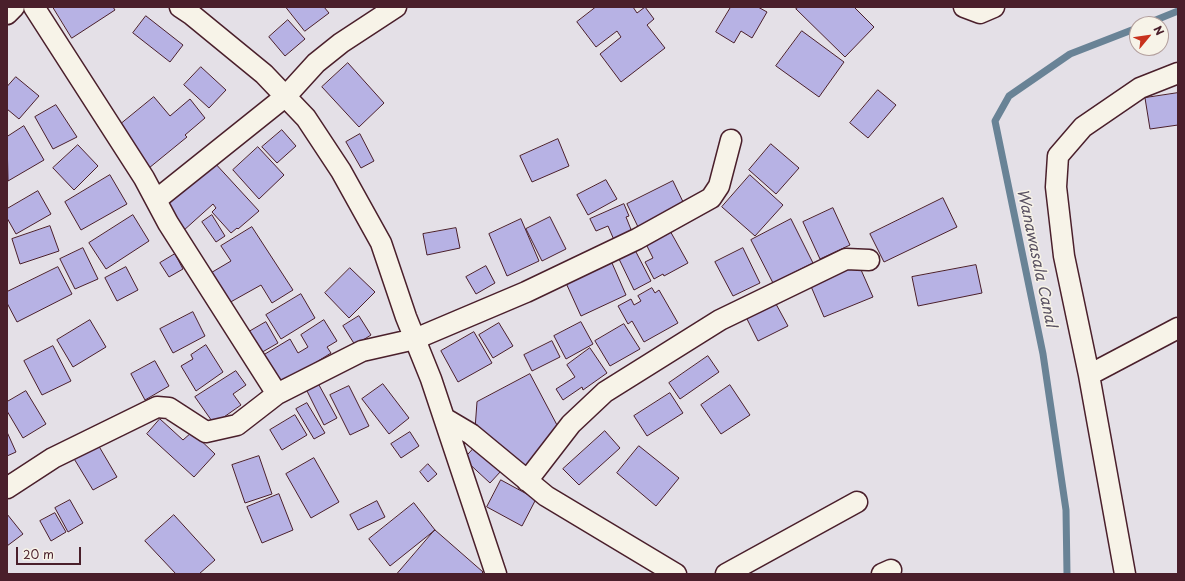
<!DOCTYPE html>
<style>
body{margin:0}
#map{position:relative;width:1185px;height:581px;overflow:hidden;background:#e4e0e7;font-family:"Playpen Sans",sans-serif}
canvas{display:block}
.frame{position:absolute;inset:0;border:8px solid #4a1f2b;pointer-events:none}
.north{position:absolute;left:1129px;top:16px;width:40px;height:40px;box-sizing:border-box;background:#f7f3e8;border:1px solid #b29e9c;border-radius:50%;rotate:61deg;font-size:11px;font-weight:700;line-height:16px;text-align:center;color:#4a1f2b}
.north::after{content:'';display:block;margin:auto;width:14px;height:18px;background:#c8321e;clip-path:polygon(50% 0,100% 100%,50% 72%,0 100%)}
.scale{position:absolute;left:16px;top:547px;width:65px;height:18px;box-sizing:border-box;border:2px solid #4a1f2b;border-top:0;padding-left:5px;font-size:12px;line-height:14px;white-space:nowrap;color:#4a1f2b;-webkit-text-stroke:3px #f7f3e8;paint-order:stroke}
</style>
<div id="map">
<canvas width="1185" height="581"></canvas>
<div class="frame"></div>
<div class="north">N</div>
<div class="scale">20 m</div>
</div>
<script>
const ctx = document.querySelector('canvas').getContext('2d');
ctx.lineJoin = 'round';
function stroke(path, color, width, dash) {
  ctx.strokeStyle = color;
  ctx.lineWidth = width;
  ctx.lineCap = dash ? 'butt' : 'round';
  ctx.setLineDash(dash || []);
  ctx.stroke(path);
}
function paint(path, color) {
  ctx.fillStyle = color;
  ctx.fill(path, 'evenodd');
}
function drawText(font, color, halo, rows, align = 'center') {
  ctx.font = font + ' "Playpen Sans",sans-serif';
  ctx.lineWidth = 3;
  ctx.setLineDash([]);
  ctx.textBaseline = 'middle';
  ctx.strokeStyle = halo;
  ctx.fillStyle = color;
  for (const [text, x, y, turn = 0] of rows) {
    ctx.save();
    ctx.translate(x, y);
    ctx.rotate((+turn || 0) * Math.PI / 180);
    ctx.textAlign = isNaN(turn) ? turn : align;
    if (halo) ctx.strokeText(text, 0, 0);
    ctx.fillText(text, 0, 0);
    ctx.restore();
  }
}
stroke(new Path2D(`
 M1146,24l32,-13
 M1067,574l-1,-64 -23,-156 -48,-233 14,-25 61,-42 67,-26`), '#698396', 7);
const building = new Path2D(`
 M53,7h60l2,3 -43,28z
 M286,7h38l5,6 -24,18z
 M596,7h37l4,6 8,-6 9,12 -7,6 18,23 -44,34 -21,-28 21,-17 -4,-6 -21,16 -19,-25z
 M731,7h27l9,5 -15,26 -11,-7 -7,12 -18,-11z
 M799,7h55l20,20 -29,30 -49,-48z
 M146,16l37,29 -13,17 -37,-29z
 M288,20l17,19 -20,17 -16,-19z
 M802,31l42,31 -25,35 -43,-31z
 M348,63l36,40 -25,24 -37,-40z
 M201,67l25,23 -17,18 -25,-23z
 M16,77l23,19 -20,23 -12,-10v-22z
 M878,90l18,15 -28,33 -18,-15z
 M1178,93v32l-28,4 -5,-31z
 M154,97l16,19 20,-17 15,19 -20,17 2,2 -38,31 -33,-40z
 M56,105l21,32 -24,12 -18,-32z
 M24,126l20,34 -36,21 -1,-44z
 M282,130l14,16 -19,17 -15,-16z
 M360,134l14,27 -13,7 -15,-26z
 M558,139l11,27 -37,16 -12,-26z
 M771,144l28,24 -23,26 -27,-24z
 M78,145l20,21 -24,24 -21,-22z
 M258,147l26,28 -25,24 -26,-29z
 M213,161l46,50 -21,18 -1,-1 -6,5 -19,-21 4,-4 -3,-4 -30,27 -21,-24z
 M110,175l17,29 -46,26 -16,-28z
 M750,175l33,30 -28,31 -33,-29z
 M606,180l11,19 -29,16 -11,-20z
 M673,181l12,25 -46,23 -12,-25z
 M38,191l13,23 -35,20 -9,-16v-9z
 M943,198l14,29 -73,35 -14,-28z
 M624,204l5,12 -3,1 6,15 -18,8 -6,-14 -12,5 -6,-12z
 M833,208l17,37 -30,14 -17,-37z
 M133,215l16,26 -43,28 -17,-26z
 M212,215l13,21 -9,6 -14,-20z
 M550,217l16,32 -24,12 -16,-32z
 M521,219l18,42 -32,15 -18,-42z
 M791,219l22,44 -40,20 -22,-43z
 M50,226l9,25 -39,13 -8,-25z
 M252,227l41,63 -21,13 -11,-18 -34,19 -18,-30 22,-13 -10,-15z
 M456,228l4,20 -33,7 -4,-21z
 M669,229l19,34 -24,13 -1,-2 -9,5 -9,-17 8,-4 -8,-16z
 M83,248l15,31 -23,10 -15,-30z
 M743,248l17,35 -27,13 -18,-34z
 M635,250l16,31 -17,9 -15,-31z
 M175,254l8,15 -14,8 -9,-14z
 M612,263l14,32 -45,21 -15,-33z
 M858,263l15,34 -49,20 -14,-33z
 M976,265l6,28 -64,13 -6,-29z
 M486,266l9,17 -19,11 -10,-17z
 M58,267l14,27 -55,28 -10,-19v-11z
 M126,267l12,23 -21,11 -12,-23z
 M350,268l25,24 -26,26 -24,-25z
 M652,288l3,5 4,-3 19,33 -34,19 -12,-21 -4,3 -10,-18 13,-7 3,6 7,-4 -3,-5z
 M301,294l14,24 -34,21 -15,-24z
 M776,304l12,22 -30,15 -11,-22z
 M193,312l12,24 -32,17 -13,-24z
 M359,316l12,19 -16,10 -12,-19z
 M90,320l16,27 -33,20 -16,-27z
 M324,320l13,21 -10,6 4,6 -53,33 -18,-29 30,-18 8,14 10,-6 -7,-12z
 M266,322l12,21 -19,11 -12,-21z
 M581,322l12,22 -27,15 -12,-23z
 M499,323l14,23 -20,12 -14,-23z
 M624,324l16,25 -30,17 -15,-25z
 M474,332l18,31 -34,19 -17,-31z
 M552,341l8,16 -28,14 -8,-16z
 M206,345l17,27 -27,19 -15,-25 12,-7 -2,-4z
 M53,346l18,35 -29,14 -18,-34z
 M590,348l17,25 -24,17 -1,-3 -19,13 -7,-11 19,-12 -8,-12z
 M708,356l11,16 -39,27 -11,-16z
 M155,361l14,25 -24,14 -14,-26z
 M236,371l10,14 -13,9 8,11 -27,19 -19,-27z
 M530,374l27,51 -31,42 -51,-38 2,-27z
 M383,384l26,34 -20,16 -27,-35z
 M319,385l18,33 -13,7 -17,-34z
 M730,385l20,30 -29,19 -20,-29z
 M349,386l20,40 -19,9 -20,-40z
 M26,391l20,33 -23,14 -16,-27v-9z
 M670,393l13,20 -36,23 -13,-20z
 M307,403l18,30 -11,6 -18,-30z
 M295,415l12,20 -25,15 -12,-20z
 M160,419l23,21 9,-8 23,22 -21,23 -47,-43z
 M605,431l15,17 -41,37 -16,-16z
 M7,432l9,20 -9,4z
 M410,432l9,14 -18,12 -10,-14z
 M97,443l20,34 -24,13 -20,-33z
 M639,446l40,32 -23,28 -39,-33z
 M475,447l26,24 -11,12 -26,-24z
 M259,456l13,38 -27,9 -13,-38z
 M314,458l25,44 -28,16 -25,-44z
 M428,464l9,10 -9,8 -8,-10z
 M501,480l35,19 -14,27 -35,-19z
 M279,494l14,36 -31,13 -15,-36z
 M70,500l13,23 -15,9 -13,-24z
 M377,501l8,16 -27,13 -8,-15z
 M414,503l21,27 -45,36 -21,-27z
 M55,513l11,19 -15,9 -11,-20z
 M7,514l16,20 -16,12z
 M174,515l41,45 -16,14h-23l-31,-33z
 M435,530l48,42 -2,2h-84z`);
paint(building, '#b7b2e4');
stroke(building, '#4a1f2b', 1);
const minor = new Path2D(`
 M34,7l110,171 24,45 109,171
 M180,7l12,8 72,59 42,44 35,53 40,72 25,74 25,62 65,195
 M964,7l16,6 14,-6
 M7,14l7,-7
 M156,200l130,-104 30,-33 25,-20 55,-36
 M1089,375l89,-47
 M444,418l27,16 75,62 130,78
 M527,481l44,-57 34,-32 115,-72 126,-61 23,1
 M7,488l46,-30 104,-51 12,1 37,24 31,-7 40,-31 85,-43 53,-12 111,-47 111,-53 74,-41 8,-12 12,-46
 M726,574l131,-72
 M882,574l9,-4
 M1125,574l-36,-199 -25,-119 -8,-69 2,-31 25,-29 57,-39 38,-15`);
stroke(minor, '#4a1f2b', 23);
stroke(minor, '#f7f3e8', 20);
drawText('italic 15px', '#595161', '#f7f3e8', [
 ["Wanawasala Canal",1036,258,78]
]);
</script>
